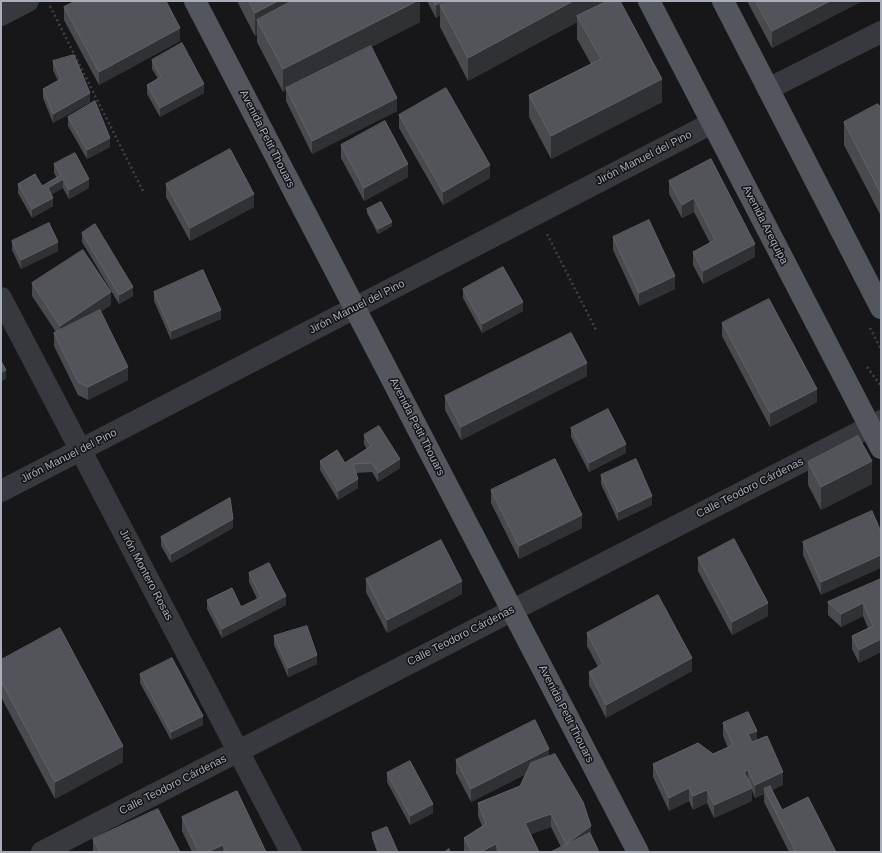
<!DOCTYPE html>
<meta charset="utf-8">
<style>
body{margin:0}
#map{position:relative;width:882px;height:853px;overflow:hidden;background:#171719;font-family:Arial,sans-serif}
canvas{display:block}
.frame{position:absolute;inset:0;border:2px solid #a8aeba;pointer-events:none}
</style>
<div id="map">
<canvas width="882" height="853"></canvas>
<div class="frame"></div>
</div>
<script>
const ctx = document.querySelector('canvas').getContext('2d');
ctx.lineJoin = 'round';
function stroke(path, color, width, dash) {
  ctx.strokeStyle = color;
  ctx.lineWidth = width;
  ctx.lineCap = dash ? 'butt' : 'round';
  ctx.setLineDash(dash || []);
  ctx.stroke(path);
}
function paint(path, color) {
  ctx.fillStyle = color;
  ctx.fill(path, 'evenodd');
}
function drawText(font, color, halo, rows, align = 'center') {
  ctx.font = font + ' Arial,sans-serif';
  ctx.lineWidth = 3;
  ctx.setLineDash([]);
  ctx.textBaseline = 'middle';
  ctx.strokeStyle = halo;
  ctx.fillStyle = color;
  for (const [text, x, y, turn = 0] of rows) {
    ctx.save();
    ctx.translate(x, y);
    ctx.rotate((+turn || 0) * Math.PI / 180);
    ctx.textAlign = isNaN(turn) ? turn : align;
    if (halo) ctx.strokeText(text, 0, 0);
    ctx.fillText(text, 0, 0);
    ctx.restore();
  }
}
stroke(new Path2D(`
 M50,6l94,187
 M547,234l50,98
 M870,328l11,21
 M867,367l14,19`), '#3d4045', 2.5, [2, 3]);
stroke(new Path2D(`
 M1,15l27,-14
 M768,89l113,-57
 M1,298l290,554
 M1,491l711,-368
 M42,852l839,-431`), '#37393e', 22);
stroke(new Path2D(`
 M195,1l443,851
 M649,1l232,447
 M723,1l158,307`), '#53565d', 22);
paint(new Path2D(`
 M237,1h183v21l-49,25 26,64 -85,43 -26,-53v-11l-3,2 -26,-50v-7l-2,1z
 M427,1h180l55,101 -111,57 -22,-42v-22l62,-31 -14,-25v-17l-109,59 -28,-54v-12l-4,3z
 M747,1h115l-90,47z
 M64,7l116,34 -81,44 -35,-65z
 M152,60l52,33 -44,24 -13,-23v-9l11,-6 -6,-10z
 M53,61l37,41 -37,21 -10,-25v-9l15,-8 -5,-11z
 M881,109v107l-37,-71v-23z
 M399,115l91,63 -47,27 -44,-77z
 M68,117l42,30 -23,12 -19,-33z
 M341,145l67,32 -44,24 -23,-43z
 M711,159l44,98 -52,27 -10,-19v-13l17,-9 -16,-31 -12,6 -13,-24v-13z
 M54,164l35,24 -20,11 -6,-11 -12,6 2,12 -21,12 -14,-25v-9l24,2 15,-8 -3,-5z
 M166,184l88,23 -64,34 -24,-44z
 M367,209l25,17 -14,8 -11,-21z
 M82,233l51,63 -14,8 -37,-62z
 M613,237l62,52 -36,17 -26,-56z
 M12,241l46,10 -37,18 -9,-19z
 M32,283l79,22 -11,7 28,68 -40,20 -10,-5 -24,-49v-13l2,-1 -24,-36z
 M463,289l60,22 -41,22 -19,-35z
 M154,292l67,27 -50,21 -17,-39z
 M722,323l95,79 -47,25 -48,-91z
 M587,376l-126,64 -16,-30v-14z
 M571,428l55,25 -37,19 -18,-35z
 M364,435l36,33 -22,14 -6,-10 -16,1 2,15 -20,12 -18,-30v-9l25,2 22,-14 -3,-5z
 M808,462l64,22 -51,26 -13,-25z
 M601,475l51,30 -34,16 -17,-37z
 M491,490l91,38 -63,31 -28,-56z
 M233,528l-62,35 -10,-17v-9z
 M881,532l-60,63 -18,-40v-13z
 M698,558l70,58 -36,19 -34,-64z
 M249,573l37,32 -64,33 -15,-29v-9l34,7 16,-8 -8,-17z
 M366,579l96,15 -75,39 -21,-41z
 M881,579v73l-22,11 -7,-14v-13l16,-8 -5,-12 -22,11 -13,-12v-13z
 M587,633l105,38 -86,47 -17,-33v-13l9,-5 -11,-21z
 M274,636l43,28 -29,13 -14,-32z
 M1,660l122,102 -68,37 -54,-102z
 M140,674l63,51 -32,15 -31,-57z
 M723,723l34,17 26,45 -11,5 10,20 54,42h-47l-25,-50v-8l-9,4 -3,-8v11l-38,17 -7,-15 -14,7 -4,-9 -20,10 -16,-34v-13l60,-10 15,-6 -5,-12z
 M549,756l42,79 -30,12 -10,-20 -20,7 8,18h-75v-14l18,-12 -4,-10v-13l42,-17 6,-12 -55,28 -15,-29v-13z
 M387,773l46,40 -23,12 -23,-43z
 M182,817l84,35h-74l-10,-21z
 M372,833l26,19h-21l-5,-14z
 M93,839l87,13h-87z`), '#484a4e');
paint(new Path2D(`
 M278,1h15l-36,19v15l-2,1v-23z
 M417,1h3v21l-133,68 -1,-2v2l-3,2v-23z
 M443,1h24l-27,4v10l-4,3v-13z
 M573,1h34l-30,15v6l-109,59v-23z
 M830,1h32l-90,47v-17z
 M180,28v13l-81,44v-13z
 M662,79v23l-111,57v-23z
 M204,84v9l-44,24v-9z
 M90,93v9l-37,21v-9z
 M397,98v13l-85,43v-13z
 M110,138v9l-23,12v-9z
 M408,164v13l-44,24v-13z
 M490,165v13l-47,27v-13z
 M63,179v9l-15,9v-9z
 M89,179v9l-20,11v-9z
 M254,194v13l-64,34v-13z
 M53,198v8l-21,12v-9z
 M694,198v14l-12,6v-13z
 M392,222v4l-14,8v-5z
 M58,242v9l-37,18v-9z
 M755,244v13l-52,27v-13z
 M675,276v13l-36,17v-13z
 M133,287v9l-14,8v-9z
 M111,292v13l-51,34v-13z
 M523,302v9l-41,22v-9z
 M221,310v9l-50,21v-9z
 M587,363v13l-126,64v-13z
 M128,367v13l-40,20v-13z
 M6,370v9l-5,2v-9z
 M817,389v13l-47,25v-14z
 M626,444v9l-37,19v-9z
 M400,459v9l-22,14v-9z
 M872,461v23l-51,26v-23z
 M358,479v9l-20,12v-9z
 M652,496v9l-34,16v-9z
 M582,515v13l-63,31v-13z
 M233,519v9l-62,35v-9z
 M881,555v13l-60,27v-13z
 M462,581v13l-75,39v-13z
 M286,596v9l-64,33v-9z
 M768,603v13l-36,19v-13z
 M863,603v13l-22,11v-13z
 M881,639v13l-22,11v-13z
 M317,655v9l-29,13v-9z
 M692,658v13l-86,47v-13z
 M203,716v9l-32,15v-8z
 M757,731v13l-9,4v-14z
 M123,746v16l-68,37v-17z
 M549,749v13l-78,40v-13z
 M748,770v13l-4,-11z
 M783,772v13l-17,8 -2,-4v5l-9,4v-13z
 M689,788v13l-20,10v-13z
 M752,788v13l-38,17v-13z
 M707,790v13l-14,7v-14z
 M433,804v9l-23,12v-9z
 M551,814v13l-26,9v-13z
 M591,826v13l-25,13v-8z
 M496,844v8h-16z
 M223,845v7h-16z`), '#303134');
const building = new Path2D(`
 M76,1h90l14,27 -81,44 -35,-65z
 M249,1h29l-23,12z
 M292,1h125l-134,68 -26,-49z
 M433,1h10l-7,4z
 M447,1h126l-105,57 -28,-53z
 M608,1h12l42,78 -111,57 -22,-41 72,-36 -24,-43z
 M756,1h74l-58,30z
 M182,43l22,41 -44,24 -13,-23 14,-8 -9,-17z
 M371,46l26,52 -85,43 -26,-53z
 M74,55l16,38 -37,21 -10,-25 18,-10 -8,-18z
 M446,88l44,77 -47,27 -44,-77z
 M95,101l15,37 -23,12 -19,-33z
 M878,104l3,5v85l-37,-72z
 M385,121l23,43 -44,24 -23,-43z
 M230,149l24,45 -64,34 -24,-44z
 M75,153l14,26 -20,11 -6,-11 -15,9 5,10 -21,11 -14,-25 17,-10 7,12 19,-11 -7,-11z
 M711,159l44,85 -52,27 -10,-19 22,-12 -21,-42 -12,7 -13,-24z
 M381,202l11,20 -14,7 -11,-20z
 M649,220l26,56 -36,17 -26,-56z
 M49,223l9,19 -37,18 -9,-19z
 M95,224l38,63 -14,8 -37,-62z
 M83,250l28,42 -51,34 -28,-43z
 M503,267l20,35 -41,22 -19,-35z
 M203,270l18,40 -50,21 -17,-39z
 M769,299l48,90 -47,24 -48,-90z
 M100,310l28,57 -40,20 -10,-5 -24,-49z
 M571,333l16,30 -126,64 -16,-31z
 M1,361l5,9 -5,2z
 M608,409l18,35 -37,19 -18,-35z
 M379,426l21,33 -22,14 -6,-10 -19,1 5,15 -20,12 -18,-30 17,-11 8,13 26,-17 -7,-11z
 M858,436l14,25 -51,26 -13,-25z
 M555,459l27,56 -63,31 -28,-56z
 M636,459l16,37 -34,16 -17,-37z
 M230,498l3,21 -62,35 -10,-17z
 M872,511l9,21v23l-60,27 -18,-40z
 M734,539l34,64 -36,19 -34,-64z
 M441,540l21,41 -75,39 -21,-41z
 M269,563l17,33 -64,33 -15,-29 25,-12 9,19 20,-10 -12,-24z
 M881,579v60l-22,11 -7,-14 21,-10 -10,-23 -22,11 -13,-12z
 M658,595l34,63 -86,47 -17,-33 14,-8 -16,-31z
 M307,626l10,29 -29,13 -14,-32z
 M60,628l63,118 -68,36 -54,-101v-21z
 M172,658l31,58 -32,16 -31,-58z
 M748,712l9,19 -9,3 4,8 15,-6 16,36 -28,13 -7,-15 -4,2 8,16 -38,17 -7,-15 -14,6 -4,-8 -20,10 -16,-34 45,-21 15,11 20,-9 -10,-22z
 M535,720l14,29 -78,40 -15,-29z
 M555,754l28,48 8,24 -25,18 -15,-30 -26,9 14,29h-39l-4,-8 -16,8h-8l-8,-14 22,-14 -8,-21 42,-17 11,-23z
 M410,761l23,43 -23,12 -23,-43z
 M770,786l12,24 26,-13 28,55h-45l4,-2 -31,-61z
 M237,791l29,61h-40l-3,-7 -16,7h-8l-17,-35z
 M158,809l22,43h-80l-7,-13z
 M387,827l11,25h-19l-7,-19z
 M590,833l9,19h-48z
 M449,849l1,3h-5z`);
paint(building, '#53545a');
stroke(building, '#606269', 1);
drawText('11px', '#a8aeba', '#121214', [
 ["Avenida Petit Thouars",267,139,63],
 ["Jirón Manuel del Pino",644,158,-27],
 ["Avenida Arequipa",765,225,63],
 ["Jirón Manuel del Pino",357,307,-27],
 ["Avenida Petit Thouars",417,427,63],
 ["Jirón Manuel del Pino",69,456,-27],
 ["Calle Teodoro Cárdenas",750,488,-27],
 ["Jirón Montero Rosas",146,575,62],
 ["Calle Teodoro Cárdenas",461,636,-27],
 ["Avenida Petit Thouars",566,714,63],
 ["Calle Teodoro Cárdenas",173,785,-27]
]);
</script>
